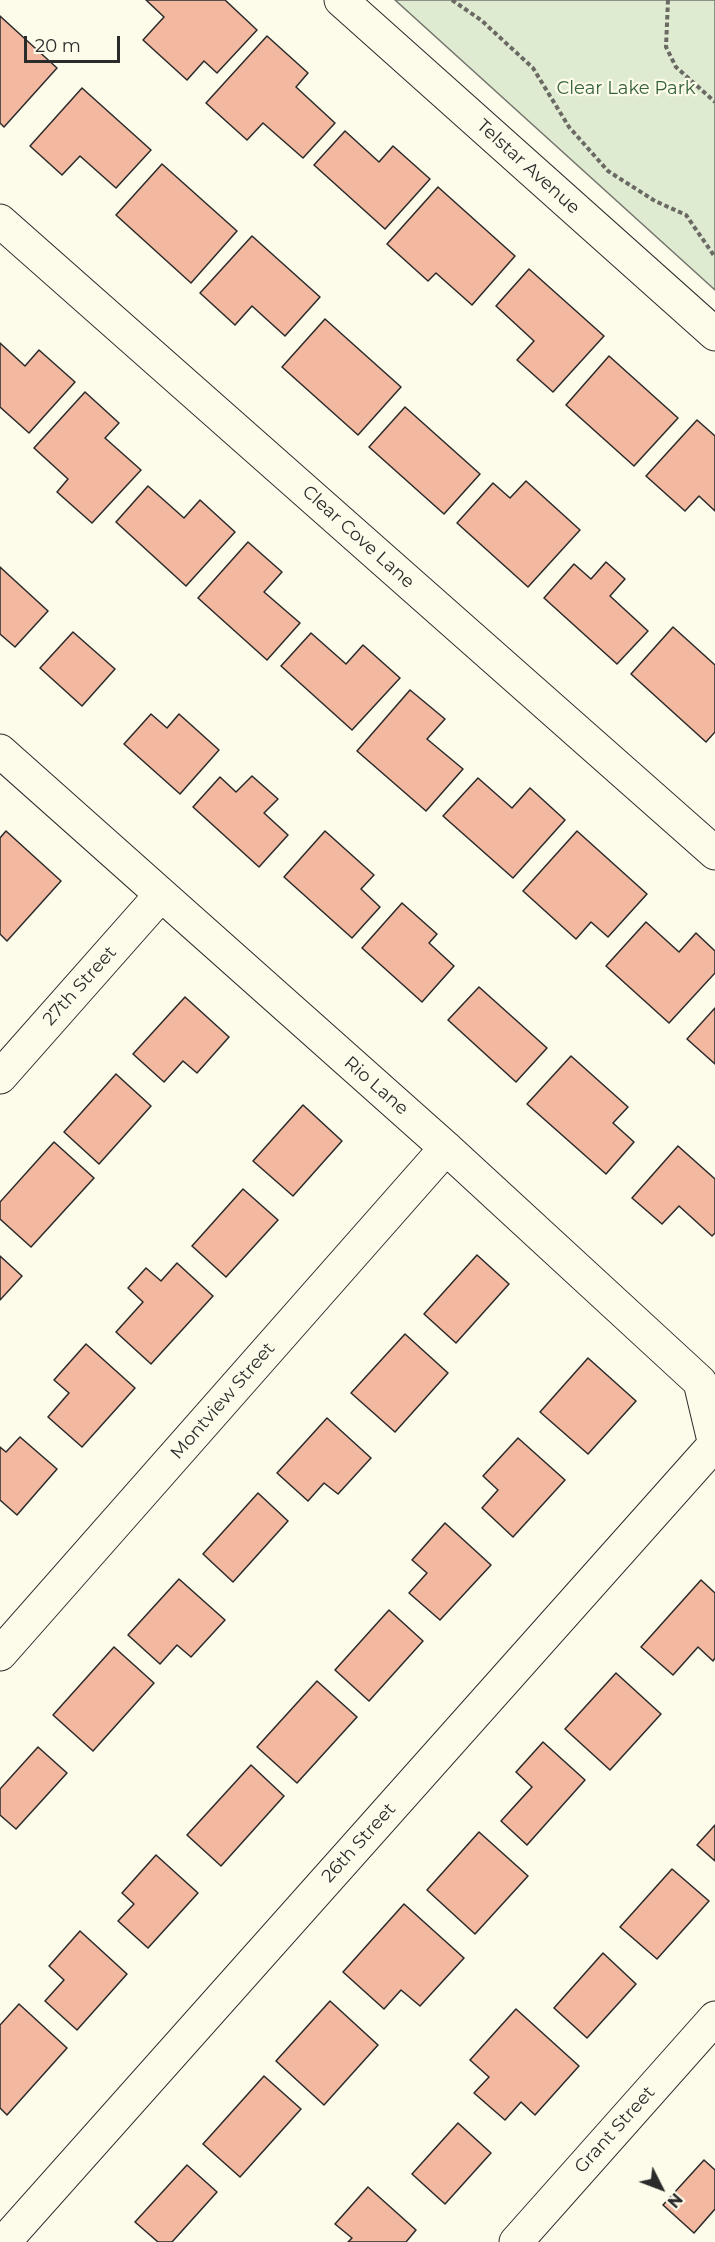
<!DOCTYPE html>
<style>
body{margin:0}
#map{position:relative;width:715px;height:2242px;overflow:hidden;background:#fdfbea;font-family:Montserrat,sans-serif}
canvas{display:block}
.north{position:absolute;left:631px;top:2158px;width:60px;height:60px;-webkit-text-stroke:4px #fdfbea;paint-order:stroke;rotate:132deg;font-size:16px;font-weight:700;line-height:24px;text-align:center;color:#2b2b2b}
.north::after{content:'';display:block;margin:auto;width:21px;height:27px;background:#2b2b2b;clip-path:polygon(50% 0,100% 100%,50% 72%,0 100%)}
.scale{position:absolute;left:24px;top:36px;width:96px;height:27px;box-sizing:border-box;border:3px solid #2b2b2b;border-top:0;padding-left:8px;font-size:18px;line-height:21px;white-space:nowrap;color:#2b2b2b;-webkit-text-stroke:4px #fdfbea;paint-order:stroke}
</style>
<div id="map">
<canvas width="715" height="2242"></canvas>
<div class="north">N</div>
<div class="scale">20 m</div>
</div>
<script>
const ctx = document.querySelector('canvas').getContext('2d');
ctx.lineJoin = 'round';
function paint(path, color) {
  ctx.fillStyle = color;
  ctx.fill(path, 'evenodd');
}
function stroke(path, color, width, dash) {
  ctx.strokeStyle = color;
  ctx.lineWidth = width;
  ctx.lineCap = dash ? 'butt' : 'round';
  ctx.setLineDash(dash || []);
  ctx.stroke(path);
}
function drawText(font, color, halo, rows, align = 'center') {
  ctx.font = font + ' Montserrat,sans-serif';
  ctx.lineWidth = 4.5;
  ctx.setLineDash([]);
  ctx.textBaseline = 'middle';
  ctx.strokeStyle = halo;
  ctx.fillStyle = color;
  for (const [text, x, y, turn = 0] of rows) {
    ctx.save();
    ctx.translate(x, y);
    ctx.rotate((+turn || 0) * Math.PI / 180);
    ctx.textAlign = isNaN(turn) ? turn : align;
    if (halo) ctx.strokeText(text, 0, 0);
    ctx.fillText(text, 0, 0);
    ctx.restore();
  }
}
const green = new Path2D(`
 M395,0h320v290z`);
paint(green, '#deebd1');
stroke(green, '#74746e', 1.5);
const building = new Path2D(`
 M146,0h79l32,30 -40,43 -13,-12 -17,19 -44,-40 21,-23z
 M0,16l57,52 -53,59 -4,-4z
 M267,36l41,37 -12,14 39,36 -32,35 -40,-35 -16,17 -41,-37z
 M82,88l69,62 -35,38 -36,-32 -18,19 -32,-29z
 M345,131l34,31 14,-16 37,33 -45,50 -71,-64z
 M162,164l75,67 -46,52 -75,-68z
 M438,187l77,69 -43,49 -36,-32 -8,8 -41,-37z
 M252,236l68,61 -35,39 -33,-30 -17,19 -35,-32z
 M529,269l75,67 -51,56 -36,-32 17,-19 -38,-35z
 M325,319l76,68 -43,48 -76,-68z
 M0,343l25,23 14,-16 36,32 -46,51 -29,-26z
 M609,356l69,62 -44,48 -68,-61z
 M85,392l34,31 -14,15 36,32 -49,53 -35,-31 11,-13 -34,-31z
 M405,407l75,67 -36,40 -75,-67z
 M697,420l18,16v75l-16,-15 -14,15 -39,-35z
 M526,481l54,49 -52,57 -71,-64 36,-40 17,15z
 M148,486l36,32 16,-18 35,32 -49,54 -70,-64z
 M248,542l34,30 -18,20 36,31 -33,37 -69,-62z
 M606,562l19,17 -15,17 38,35 -31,33 -73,-66 30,-34 17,15z
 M0,567l48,44 -33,36 -15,-13z
 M673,627l42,38v67l-9,10 -75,-68z
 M73,632l42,37 -33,37 -42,-38z
 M311,633l35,31 17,-19 37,33 -48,52 -71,-64z
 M410,690l35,29 -18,20 36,30 -37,42 -69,-60z
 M151,714l16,14 12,-14 40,36 -39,44 -56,-50z
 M252,776l26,23 -14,14 24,22 -29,32 -66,-60 27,-30 16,15z
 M478,778l34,30 18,-20 35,32 -52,58 -70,-62z
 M6,831l55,50 -54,60 -7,-7v-96z
 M325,831l49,44 -13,14 19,18 -28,31 -68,-61z
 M577,831l70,63 -39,43 -17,-15 -15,17 -53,-48z
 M402,903l35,31 -8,9 25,23 -32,36 -60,-54z
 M646,922l33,30 17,-19 19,18v22l-46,50 -63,-57z
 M479,987l68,61 -31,34 -68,-62z
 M185,997l44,40 -32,36 -14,-12 -19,21 -31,-28z
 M715,1008v56l-28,-25z
 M571,1056l57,51 -15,16 21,19 -28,32 -79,-70z
 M116,1074l35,32 -52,58 -35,-32z
 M303,1105l39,36 -49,55 -40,-35z
 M54,1142l40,36 -63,69 -31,-28v-17z
 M678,1146l37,33v54l-3,3 -33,-30 -17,18 -30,-26z
 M243,1189l35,31 -52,57 -34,-31z
 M477,1255l32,29 -53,59 -32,-29z
 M0,1256l22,20 -22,24z
 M177,1263l36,33 -62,68 -35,-32 27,-30 -15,-14 18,-20 15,13z
 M405,1334l43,39 -53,59 -44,-39z
 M86,1344l49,44 -53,59 -34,-30 21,-24 -15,-13z
 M588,1358l48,43 -48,53 -48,-42z
 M327,1418l44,40 -33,36 -14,-11 -16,18 -31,-28z
 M20,1437l37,32 -40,46 -17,-15v-53l6,5z
 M518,1438l47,42 -52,57 -31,-29 16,-18 -15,-14z
 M258,1493l30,28 -55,61 -30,-28z
 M445,1523l46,42 -51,55 -31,-27 18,-20 -15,-13z
 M179,1579l46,41 -34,37 -14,-12 -17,19 -32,-29z
 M701,1580l14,13v65l-2,3 -15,-14 -25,28 -32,-28z
 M389,1610l34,31 -54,60 -34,-31z
 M114,1647l40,36 -61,68 -40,-36z
 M616,1673l45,41 -51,56 -45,-41z
 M317,1681l40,36 -60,66 -40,-36z
 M543,1742l42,38 -58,65 -26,-24 31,-34 -16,-15z
 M38,1747l29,26 -51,56 -16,-14v-26z
 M251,1765l33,31 -63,70 -34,-31z
 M715,1825v36l-18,-16z
 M479,1832l49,44 -53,58 -48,-44z
 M156,1855l42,38 -50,55 -30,-27 16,-17 -12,-11z
 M672,1869l37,32 -52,58 -37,-32z
 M404,1904l60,54 -44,48 -19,-16 -17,19 -41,-37z
 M80,1931l47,43 -50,56 -32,-29 19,-21 -15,-14z
 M603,1953l33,31 -49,54 -33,-30z
 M330,2001l48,44 -54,60 -48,-44z
 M19,2004l48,44 -60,67 -7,-7v-83z
 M516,2009l63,57 -44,49 -14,-13 -16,18 -31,-27 15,-16 -19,-17z
 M264,2076l37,33 -61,68 -37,-33z
 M458,2123l33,30 -46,51 -33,-30z
 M704,2160l11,10v39l-21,24 -31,-28z
 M187,2165l30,27 -45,50h-14l-23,-20z
 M368,2187l48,43 -10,12h-58l4,-4 -17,-14z`);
paint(building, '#f2b8a0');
stroke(building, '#2b2b2b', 1.5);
const minor = new Path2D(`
 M341,0l374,334
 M0,221l715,632
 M0,751l446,397 254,234 15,63
 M0,1077l160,-181
 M0,1654l446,-506
 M4,2242l711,-798
 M516,2242l199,-224`);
stroke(minor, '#2b2b2b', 35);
stroke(new Path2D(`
 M452,0l29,20 52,48 36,59 39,44 47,30 31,14 29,42
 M668,0l-2,47 10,20 39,35`), '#6a6964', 4, [4.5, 3]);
stroke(minor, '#fdfbea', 33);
drawText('18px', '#34623c', '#fdfbea', [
 ["Clear Lake Park",626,89]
]);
drawText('18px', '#2b2b2b', '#fdfbea', [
 ["Telstar Avenue",528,167,42],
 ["Clear Cove Lane",358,537,42],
 ["27th Street",80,986,-48],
 ["Rio Lane",376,1086,41],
 ["Montview Street",223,1401,-49],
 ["26th Street",359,1843,-48],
 ["Grant Street",615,2130,-48]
]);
</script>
